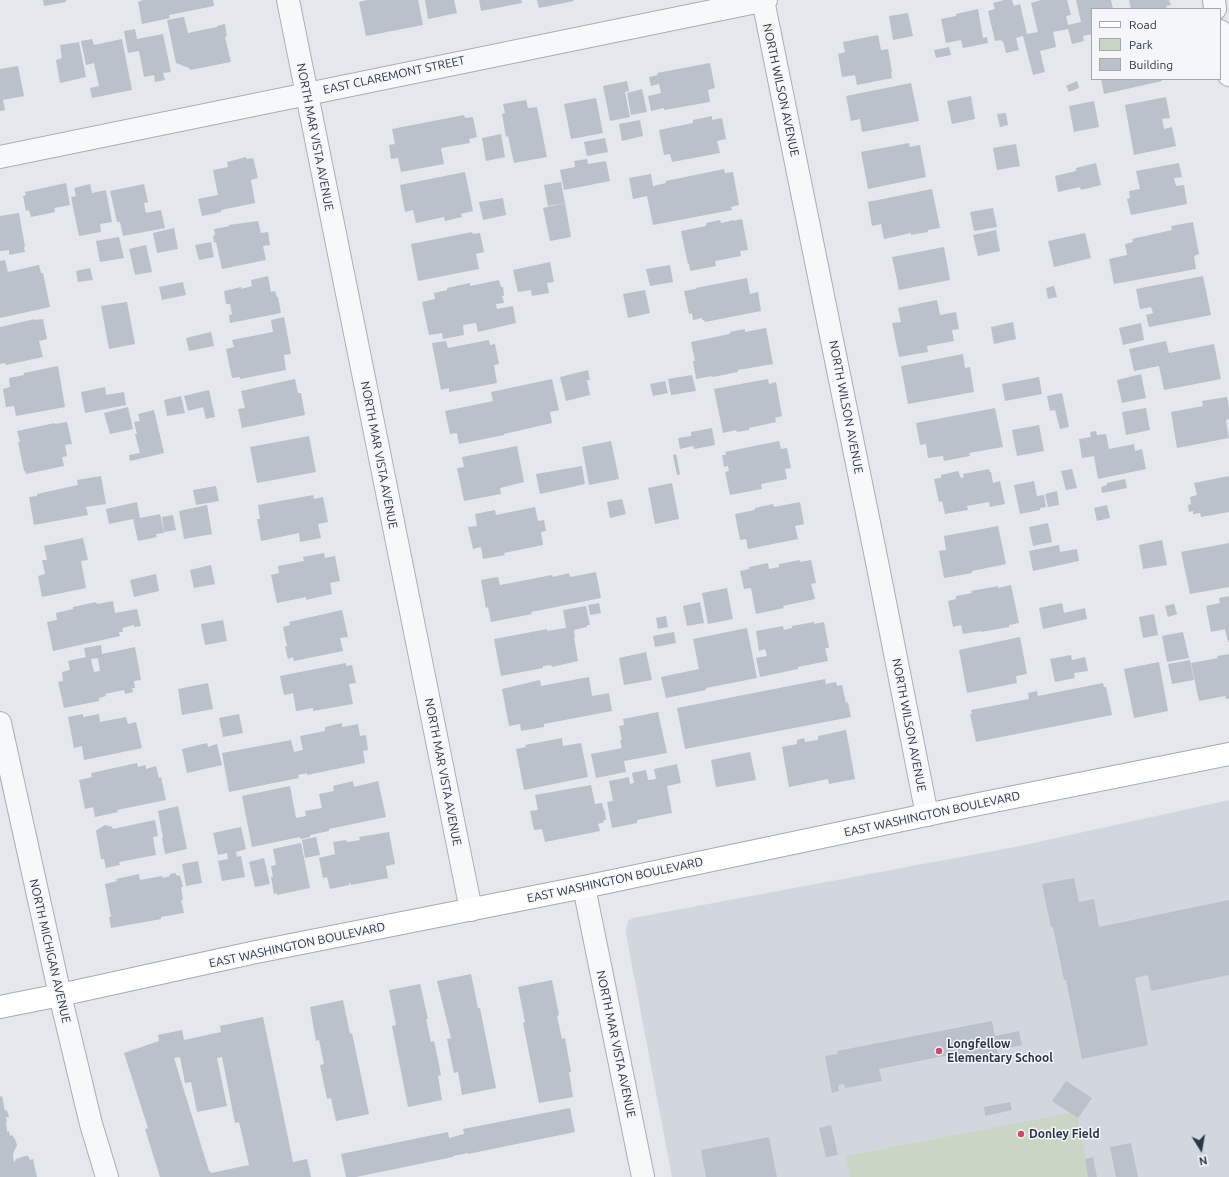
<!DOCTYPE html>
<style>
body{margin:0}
#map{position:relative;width:1229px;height:1177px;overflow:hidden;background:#e4e7ec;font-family:Ubuntu,sans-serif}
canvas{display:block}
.legend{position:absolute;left:1091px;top:8px;width:130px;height:72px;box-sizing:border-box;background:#f4f6f9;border:1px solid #a3a9b1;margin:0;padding:5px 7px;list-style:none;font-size:12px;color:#2a3546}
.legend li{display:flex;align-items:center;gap:8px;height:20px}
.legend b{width:20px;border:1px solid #a3a9b1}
.north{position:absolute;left:1181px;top:1129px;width:40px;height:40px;-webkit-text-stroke:3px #f4f6f9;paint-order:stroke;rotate:169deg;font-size:11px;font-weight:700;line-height:16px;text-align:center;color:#2a3546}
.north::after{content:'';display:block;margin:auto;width:14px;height:18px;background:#2a3546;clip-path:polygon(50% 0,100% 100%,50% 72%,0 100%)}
</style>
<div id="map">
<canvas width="1229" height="1177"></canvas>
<ul class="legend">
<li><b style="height:5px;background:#fff"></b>Road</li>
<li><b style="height:11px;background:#cad6c5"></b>Park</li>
<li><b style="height:11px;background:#bbc1ca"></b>Building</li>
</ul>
<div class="north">N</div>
</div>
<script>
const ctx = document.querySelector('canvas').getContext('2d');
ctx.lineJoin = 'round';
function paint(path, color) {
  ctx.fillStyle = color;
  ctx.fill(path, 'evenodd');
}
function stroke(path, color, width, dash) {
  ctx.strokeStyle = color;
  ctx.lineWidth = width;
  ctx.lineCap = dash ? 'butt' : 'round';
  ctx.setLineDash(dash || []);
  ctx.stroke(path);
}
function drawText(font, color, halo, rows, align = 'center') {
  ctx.font = font + ' Ubuntu,sans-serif';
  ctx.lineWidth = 3;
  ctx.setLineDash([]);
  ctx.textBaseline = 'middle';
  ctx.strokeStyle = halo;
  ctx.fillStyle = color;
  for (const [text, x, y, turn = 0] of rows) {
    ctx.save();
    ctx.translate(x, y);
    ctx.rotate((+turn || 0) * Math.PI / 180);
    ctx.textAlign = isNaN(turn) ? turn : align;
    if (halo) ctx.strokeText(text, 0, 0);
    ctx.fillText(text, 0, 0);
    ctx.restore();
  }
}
paint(new Path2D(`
 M1229,800v377h-557l-45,-238 -1,-10 2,-8 5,-3 387,-72z`), '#d2d7de');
paint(new Path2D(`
 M1076,1112l14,65h-240l-4,-21z`), '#cad6c5');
paint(new Path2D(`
 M43,0h23v2l-22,4z
 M143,0h70l1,6 -45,9 1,3 -28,6 -4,-22z
 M367,0h51l5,25 -57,11 -7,-34z
 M425,0h29l3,13 -29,6z
 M479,0h42l1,3 -41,8z
 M537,0h36l1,1 -35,7z
 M1004,0h8l2,6 6,-2 7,30 11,-2 -7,-29 10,-3h26l4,15 -5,1 2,9 13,-3 -5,-22h35l2,9h-21v25l-9,2 1,5 -12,3 -4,-15 -15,3 3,15 -16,4 5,21 -12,3 -10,-39 -7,2 3,12 -13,3 -3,-12 -1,1 -1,-2 -6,1 -7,-30 7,-2 -2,-6z
 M1129,0h40l2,5 -5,1 1,3h-36z
 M978,9l5,29 4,-1 1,6 -25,5 -2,-8 -15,3 -5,-24 15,-3v-2z
 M908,13l5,23 -20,4 -4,-24z
 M184,17l4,16 29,-6v-1l8,-2 2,12 -2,1 6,25 -41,8 -1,-2 -13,-5 -9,-43z
 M135,29l2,10 26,-5 8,38 -8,1 2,7 -10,2 -1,-7 -10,2 -5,-26 -11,2 -4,-22z
 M878,35l3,15 7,-1 4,23h-1l1,6 -35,7 -2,-10 -13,2 -4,-23 7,-2 -2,-10z
 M92,39l2,6 28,-6 10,51 -40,8 -2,-10 9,-2 -5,-23 -8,2 -5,-24z
 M79,42l7,35 -26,6 -4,-23 6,-2 -2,-13z
 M949,47l2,8 -15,3 -2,-8z
 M710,63l5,25 -7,2 2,12 -46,8v-2l-13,3 -3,-15 13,-3 -2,-9 -8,2 -2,-9 9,-2 -1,-2z
 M18,66l6,30 -21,4 2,10 -5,1v-42z
 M1101,79h61v2l-58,13z
 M627,81l2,10 -4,1 5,25 -20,4 -7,-35z
 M1077,81l2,7 -10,4 -3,-6z
 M911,83l8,38 -57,11 -2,-13 -9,2 -5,-25z
 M642,89l5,23 -16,3 -4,-22z
 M971,96l4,23 -23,5 -5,-23z
 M1166,97l4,21 -8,1 2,10 8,-2 4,19 -42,9 -9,-50z
 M596,98l7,35 -32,6 -7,-35z
 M526,100l2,8 9,-1 10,50 -33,6 -6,-27 -2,1 -4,-23 3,-1 -2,-9z
 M1094,101l5,26 -25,5 -5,-26z
 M1006,113l2,12 -8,2 -3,-13z
 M464,115l1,3 8,-1 4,20 -8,2 1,4 -29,5 3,16 -43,8 -3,-14 -7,1 -2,-14 6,-1 -3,-15z
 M712,116v4l10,-2 4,21 -9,2 3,12 -48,9 -2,-8 -6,1 -5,-25 34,-7v-3z
 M640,120l3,16 -21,5 -3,-17z
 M501,134l4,23 -19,4 -4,-23z
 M605,138l3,14 -21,4 -3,-14z
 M909,143l1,4 10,-2 6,32 -58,12 -7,-37z
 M1016,144l4,22 -23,4 -4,-22z
 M246,157l1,2 6,-1 5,20 -7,2 4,23 -34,7v2l-19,4 -4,-17 20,-4 -5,-25 15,-3 -1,-5z
 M587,159l1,5 18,-3 4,20 -46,9 -4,-20 15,-3 -1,-6z
 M1096,163l5,22 -20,5 -1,-3 -22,5 -3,-16 21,-5v-3z
 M1179,163l3,14 -8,1 2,8 8,-1 3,19 -56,11 -4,-16 3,-1 -1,-7 11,-2 -4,-18z
 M724,169l1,4 8,-1 6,33 -8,2 1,3 -79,15 -6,-29 -14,3 -4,-21 22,-4 2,12 13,-3v-2z
 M465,172l8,39 -12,3 1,3 -17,4 -1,-4 -28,6 -3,-13 -8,2 -5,-27z
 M561,182l4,21 -17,3 -4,-21z
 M66,183l4,22 -16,3 1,4 -24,5 -2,-7 -3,1 -3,-15 3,-1 -1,-3z
 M90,184l2,9 14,-3 6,32 -12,2 1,8 -22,4 -8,-39 5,-1 -2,-8z
 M144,184l4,18 -4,1 2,10 15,-3 4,18 -42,8 -3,-14h-3l-7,-31z
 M932,189l8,39 -12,2v2l-17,3v-2l-27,6 -3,-15 -9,2 -4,-24z
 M503,198l3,17 -23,5 -4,-18z
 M565,203l6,34 -21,4 -7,-33z
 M993,208l4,19 -23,4 -4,-19z
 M19,213l6,34h-1l1,5 -16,3v-5l-9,1v-35z
 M742,219l6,31 -8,1 1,5 -26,5 1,5 -26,5 -1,-7h-1l-7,-33 25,-5v-3l14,-3 1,3 13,-3v1z
 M258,221l3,12 7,-1 2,13 -7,1 3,14 -44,9 -6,-27 -2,1 -1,-7 2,-1 -1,-6 16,-3 -1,-1z
 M1193,222l6,32 -5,2 2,13 -82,15 -5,-25 18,-4 -2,-11 8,-2 -1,-3 40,-9 -1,-4z
 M174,228l4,21 -21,4 -4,-20z
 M996,230l4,21 -22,5 -5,-21z
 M472,232l1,2 7,-1 4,19 -8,2 3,15 -61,12 -7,-37z
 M1085,233l6,25 -37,9 -6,-26z
 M119,237l5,21 -24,4 -4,-21z
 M211,242l3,15 -15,3 -4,-15z
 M146,245l6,27 -17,3 -6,-26z
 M944,247l6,33 -51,10 -7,-33z
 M5,260l3,12 31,-7 2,8h2l7,34 -50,11v-57z
 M550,262l4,20 -7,1 2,10 -17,3 -1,-6 -13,2 -5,-22z
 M670,265l3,17 -23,4 -4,-17z
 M90,268l3,12 -15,2 -2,-11z
 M268,276l3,16 4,-1 2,6h1l3,16 -51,10 -1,-8 3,-1 -2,-10h-4l-2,-13 17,-4v2l11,-3 -1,-6z
 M1203,276l8,39 -62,12 -3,-12 7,-2 -2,-6 -11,2 -4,-20z
 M747,278l3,16 8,-2 3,19 -56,11 -1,-2h-2v-2l-9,2 -1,-7 -3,1 -5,-23 12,-2v-1z
 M499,280l2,7h2l1,9h-2l2,7 -8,1 1,5 16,-3 3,17 -38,9 -2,-9 -13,2 1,10 -21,4 -1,-6 -13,2 -7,-33 13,-3 -1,-6 13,-3v-2l23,-5v3z
 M183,282l3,13 -24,5 -3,-13z
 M1054,286l3,11 -9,2 -2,-11z
 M645,290l5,23 -22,5 -5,-24z
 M937,300l3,15 16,-3 3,17 -7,1 2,11 -27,5 1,6 -29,5 -7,-34 9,-1 -3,-14z
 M127,302l8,42 -26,5 -8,-43z
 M284,317l7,37 -7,1 2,15 -46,9v-2l-8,1 -6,-29 8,-2 -2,-7 41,-8 -2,-12z
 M35,319v1l8,-1 4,20 -8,2 4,16 -37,8 -1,-2 -5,1v-37z
 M1013,322l3,17 -22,5 -3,-17z
 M1141,323l3,17 -21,5 -4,-17z
 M766,328l7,36 -35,6v2l-25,5 -1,-1 -16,3 -3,-18h2l-4,-19 39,-8v-2l15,-3v3z
 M211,332l3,14 -25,5 -3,-13z
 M489,340l1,5 5,-1 4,20 -5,1 3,18 -48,9v-4l-8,2 -9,-47 14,-2 2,7z
 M1166,341l3,12 45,-9 7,35 -57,11 -5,-24 -25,5 -5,-22z
 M963,354l2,14 5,-1 4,25 -66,12 -7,-38z
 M58,366l7,41 -49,9 -2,-10 -8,1 -3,-18 7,-2 -1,-9 15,-3v-2z
 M588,370l2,10h-3l3,15 -24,6 -6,-24z
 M1141,374l5,24 -24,5 -5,-23z
 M692,375l4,16 -25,4 -3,-16z
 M1039,377l3,17 -37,7 -3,-17z
 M295,379l3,14h3l4,22 -63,13 -4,-19 7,-1 -4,-17z
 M552,379l7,31 -9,2 2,11 -48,11v1l-45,9 -2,-11 -7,1 -5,-23 48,-10 -2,-9z
 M768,379l1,5 7,-2 6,34 -7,2 1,4 -27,6v2l-12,2 -1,-2 -13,3 -9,-44z
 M665,381l3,12 -15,3 -3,-12z
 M105,387l1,8 18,-3 2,13 -41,8 -4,-21z
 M209,390l6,27 -9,2 -3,-12 -15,4 -4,-15z
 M1062,393l7,34 -9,2 -5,-19 -5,1 -3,-15z
 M181,396l4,17 -18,3 -3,-16z
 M1227,397l2,11v11l-3,1 3,18 -52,10 -6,-36 32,-6 -1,-5z
 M128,407l5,22 -23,5 -6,-21z
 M995,408l8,39 -34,6 1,3 -26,5 -1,-5 -15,2 -2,-14 -6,1 -4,-22z
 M1146,408l4,22 -24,5 -4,-23z
 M154,410l10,43 -34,8 -1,-6 11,-2 -5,-19h2l-3,-12 6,-1 -2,-7z
 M67,422l5,22 -7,1 2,11 -5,1 2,9 -38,8 -1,-3h-1l-6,-29h2l-3,-11 38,-8v1z
 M1039,425l5,26 -27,5 -5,-26z
 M712,428l3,17 -21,4 -1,-3 -13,3 -2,-11 13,-2v-4z
 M1096,431l1,4 9,-1 3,15 25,-5 1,7 7,-2 4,20 -48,10 -4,-23 -12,2 -3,-19 12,-2 -1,-5z
 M309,436l7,36 -59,11 -7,-36z
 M611,441l8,38 -30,6 -7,-38z
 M779,441l2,8 6,-1 4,20 -6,1 2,10 -26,5 1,5 -32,6 -5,-23 4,-1 -1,-5 -4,1 -2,-12h4l-1,-3z
 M517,446l7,36 -24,6 1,6 -37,7 -7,-33 7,-1 -2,-10z
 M676,454l4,20 -3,1 -4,-20z
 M582,466l3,18 -45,10 -4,-20z
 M989,469l1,3h1l2,11 7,-2 5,23 -15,3 -1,-5 -22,4 1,4 -23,4 -3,-13 -3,1 -5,-23 7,-1v-3l17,-4 3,7 3,-1 -1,-3z
 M1072,469l5,19 -11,2 -5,-19z
 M101,476l5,28 -20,3 2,8 -54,10 -5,-28 8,-1v-2l41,-9 -1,-5z
 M1229,476v36l-28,5 -1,-4 -7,1v-3l-4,1 -1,-7 3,-1 -1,-7 7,-2 -3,-12z
 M1125,479l2,9 -25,5 -1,-6 6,-2v-2z
 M1034,481l3,15 7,-1 2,12 -6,1v2l-20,4 -6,-29z
 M672,483l7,36 -24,5 -7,-36z
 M216,486l3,15 -23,4 -3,-15z
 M1057,491l2,14 -11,2 -3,-13z
 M313,495l1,4 9,-2 5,25 -10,2 3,14 -21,4 -1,-9 -38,8 -4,-22h3l-2,-14z
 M622,499l4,15 -16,4 -3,-16z
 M137,502l3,16 20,-4 4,19 -8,1 1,3 -19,4 -5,-22 -24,5 -3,-15z
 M800,502l4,22 -9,2 3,13 -50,10 -2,-10 -6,1 -5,-26 20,-4v-2l18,-4 1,3z
 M207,505l5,29 -28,5 -5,-28z
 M1107,505l3,13 -13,3 -3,-13z
 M535,507l3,14 6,-1 2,11 -5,1 2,13 -39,8 1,2 -22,4 -2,-12 -8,2 -5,-22 9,-1 -2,-12 20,-4 1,5z
 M173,515l3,15 -12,2 -2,-15z
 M1048,523l4,19 -19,4 -4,-19z
 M998,526l8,38 -34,7v2l-28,5 -5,-27 7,-1 -2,-14z
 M83,538l5,22 -7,1 5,27 -44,9 -4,-21 7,-2 -3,-14h5l-3,-14z
 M1162,540l5,25 -24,4 -4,-24z
 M1229,543v44l-39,7 -9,-42z
 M1059,545l1,7 17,-3 2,12 -46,10 -4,-20z
 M324,553l1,5 10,-2 5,25 -10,2 2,11 -26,6v-3l-29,6 -6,-28 8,-2 -1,-7 26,-5 -1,-4z
 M800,560v2l11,-2 5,23 -5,1 4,15 -32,7 1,2 -28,6 -5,-26 -7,1 -4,-18 9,-2v-2l19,-4 1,6 10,-2v-3z
 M211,565l4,19 -21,4 -4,-18z
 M596,572l5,26 -70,14 1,2 -41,8 -3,-15 -2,1 -5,-28 17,-3 2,8 52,-10 1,2 16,-4 1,4z
 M156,574l3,17 -25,6 -4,-17z
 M1011,585l8,38 -10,2v2l-28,5v-1l-18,3 -2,-9 -8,2 -5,-26 8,-2v-3l16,-3 -1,-2 27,-5v2z
 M727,588l6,31 -25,5 -6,-31z
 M1229,596v46h-1l-3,-13 -14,3 -5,-26 14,-3 -1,-5z
 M113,601l2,12 22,-4 4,17 -7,1v-2l-12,3 1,4h-4l1,4 -67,15 -6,-29 10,-2 -1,-7 17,-4v-2l23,-5 1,2z
 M700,602l4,21 -17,3 -4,-20z
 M599,603l2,10 -11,2 -2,-10z
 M1062,603l2,10 21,-5 2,11 -44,10 -4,-21z
 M1174,604l3,10 -9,3 -3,-11z
 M586,606l4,19h-3v2l-13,3 1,7h-1l4,24 -26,6 -1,-2 -8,1v2l-42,8 -7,-37 53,-10v2l19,-3 -3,-18z
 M342,610l6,27 -8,1 3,13 -49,10 -1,-4 -5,2 -3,-12 2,-1 -4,-19 7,-2 -1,-3z
 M1154,614l4,21 -15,3 -4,-21z
 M666,616l2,11 -10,2 -2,-11z
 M223,620l4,21 -22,4 -4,-21z
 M814,622v2l10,-2 5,26h-4l3,13 -30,6v2l-38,8 -4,-19 11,-2 -2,-7 -6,2 -3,-20 27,-5 1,4 8,-2v-2z
 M747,628l10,50 -51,10v2l-40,8 -5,-21 38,-8 -6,-30z
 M674,632l2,11 -21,4 -2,-11z
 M1183,632l6,26 -22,4 -5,-26z
 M1020,637l7,37 -11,2 1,7 -50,10 -8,-43z
 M101,645l1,9 33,-7 6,33 -7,1 1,7h-3l1,4 -8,2 -1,-4 -19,4 1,2 -7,2v3l-35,7 -6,-26 5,-1 -1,-9 8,-2 -2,-9 18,-4 -2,-9zM98,658l2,13 -6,1 -3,-13z
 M646,652l6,28 -28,5 -5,-27z
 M1229,654v45h-3l-1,-3 -26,5 -8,-38 27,-5 -1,-2z
 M1071,655l1,5 13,-3 3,14 -14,2 1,5 -20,4 -5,-23z
 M1190,660l4,20 -22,4 -4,-20z
 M1159,662l9,49 -34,7 -10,-49z
 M346,663v3l6,-1 4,18 -7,1 4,20 -40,7v-3l-17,3 -3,-18 -9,2 -4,-19z
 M589,677l3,19 17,-3 3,18 -68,13v3l-23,4 -1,-7 -11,2 -7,-37 38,-9 1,6z
 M825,679l1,5 10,-2 1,4 5,-1 4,18 2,-1 3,15 -166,32 -8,-41z
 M208,683l5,26 -31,6 -4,-26z
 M1103,683l1,4h2l6,28 -136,27 -6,-28h2l-1,-4 58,-11 -1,-6 9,-2 1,5z
 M658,712l9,41 -43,8 2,11 -30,6 -5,-24 31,-6 -2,-8h2l-3,-14 5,-1 -1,-6z
 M83,714v3l16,-3 1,8 26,-5 2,7 8,-2 6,26 -58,12 -2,-14 -8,2 -6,-31z
 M239,714l4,19 -20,4 -4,-19z
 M342,723v4l16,-3 2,12 6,-1 2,15 -5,1 2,12 -58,12v-2l-9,2 1,3 -70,14 -7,-39 69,-13 3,12 9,-2 -3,-14 25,-5v-4z
 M846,730l9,49 -26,5 -1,-5 -39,8 -7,-40 15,-3v-4l7,-2 1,4 13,-2v-4z
 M562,738l1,8 18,-3 7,34 -64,13 -8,-41 10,-2 -1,-2z
 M207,743l1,4 9,-3 5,21 -35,8 -5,-24z
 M750,752l6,28 -40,7 -5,-27z
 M137,763l1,4 8,-2v4l10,-3 3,12 2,-1 5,23 -49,10 1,2 -23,5 -2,-10 -8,2 -6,-29 13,-3 -1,-4z
 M677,764l4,19 -14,3 5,27 -35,7v3l-25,5 -5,-26 6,-1 -4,-20 20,-4 1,7 4,-1 -2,-10 14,-3 2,10 8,-1 -2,-10z
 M353,781l1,6 24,-6 8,36 -57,12v2l-19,4v2l-9,2 -1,-2 -48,10 -10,-51 48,-10 6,32 10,-2 -1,-5 17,-3 -3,-14 15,-3 -1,-5z
 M591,785l4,19 7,-1 2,8h1l1,9h-3l1,2 -6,2 2,7 -55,11 -3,-13 -8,1 -4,-19 8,-1 -3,-15z
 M178,806l9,43 -22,5 -3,-16h1l-5,-27z
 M155,820l3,16 -5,1 3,18 -37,7 1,3 -14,3 -2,-9h-3l-5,-28 1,-1 8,-5 7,2 1,2z
 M241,827l5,22 -10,3 1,5 4,-1 4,21 -23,4 -4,-20 10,-2 -1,-6 -9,2 -5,-22z
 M389,832l6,32 -9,2 2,12 -37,7 -1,-2h-1v2l-19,4 -3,-12 -4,1 -4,-20 16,-4 -2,-12 13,-2 1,2 13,-2 -1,-3z
 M316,837l4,18 -15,3 -3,-18z
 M301,843l9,45 -33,7v-2l-3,1 -3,-17h2l-2,-11 5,-1 -3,-16z
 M264,858l6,26 -15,3 -6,-25z
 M198,861l4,22 -16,3 -4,-22z
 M176,873v2l4,1 3,11h-2l2,13h-2l3,13 -23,4v2l-50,9 -2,-11h2l-6,-33 12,-3 -1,-2 23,-5 1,6 22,-4 1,2 7,-2v-2z
 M1074,878l5,24 15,-3 5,28 130,-27v75l-78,16 -3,-16 -13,3 13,67 -66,14 -16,-79h-2l-11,-53h-2l-9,-43z
 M471,974l7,34h2l16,80 -34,7 -4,-23 -4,1 -7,-34 4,-1 -14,-57z
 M552,980l7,35 -2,1 5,23 3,-1 6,34h-2l4,25 -34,6 -16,-80 2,-1 -7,-35z
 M420,984l8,35h-2l5,23 3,-1 7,34 -3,1 4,24 -34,7 -16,-81 4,-1 -7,-35z
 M343,1000l7,34 2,-1 17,81 -33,7 -5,-23 -4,1 -7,-34 4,-1 -5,-24 -3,1 -6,-34z
 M263,1017l30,145 14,-3 4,18h-151l-15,-48 3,-1 -24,-75 35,-12 -1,-6 24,-5 2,10 37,-8 -1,-6zM180,1057l5,26 6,-1 6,30 30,-6 -10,-48 5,-1 13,66 4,-1 10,43 -38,8 -1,-2h-1l-35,-113z
 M992,1021l3,15 24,-5 3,14 -25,5 2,7 -38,7 -2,-11 -80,16 3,12 -37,7 -1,-4 -6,1 1,6 -7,2 -7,-37 13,-2 -1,-3z
 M1066,1081l26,17 -14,20 -26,-17z
 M2,1096l3,15 2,-1 2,7h-3l1,5h-1l1,10 2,-1 1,5 2,-1 3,4 2,6 -4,9 1,9 2,-4 9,-3h3l2,4 3,-1 4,18h-37v-80z
 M1010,1102l2,8 -27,6 -1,-9z
 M570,1108l5,24 -107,22v-1l-15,3v1l-97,20h-10l-5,-23 107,-22 1,6 15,-4 -1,-5z
 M831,1125l7,30 -12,2 -7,-29z
 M769,1137l8,40h-71l-5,-27z
 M1131,1143l7,34h-22l-6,-30z
 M1093,1157l4,20h-9l-3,-18z`), '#bbc1ca');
const minor = new Path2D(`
 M288,0l183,910
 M763,0l115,567 49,248
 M1214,0l1,9
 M1220,31l9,44
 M0,157l766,-157
 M0,723l60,272 31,129 16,53
 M584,887l59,290`);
const major = new Path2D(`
 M0,1007l60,-12 196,-43 328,-65 385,-81 260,-52`);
stroke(minor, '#a8aeb7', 24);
stroke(major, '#a2acb8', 24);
stroke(minor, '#f7f8fa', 22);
stroke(major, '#fff', 22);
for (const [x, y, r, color] of [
 [939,1051,4,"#d44661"],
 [1021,1134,4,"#d44661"]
]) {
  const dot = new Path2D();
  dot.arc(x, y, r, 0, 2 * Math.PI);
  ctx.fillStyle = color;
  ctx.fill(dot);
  stroke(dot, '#f4f6f9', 1.5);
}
drawText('12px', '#2a3546', '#f4f6f9', [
 ["EAST CLAREMONT STREET",394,75,-12],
 ["NORTH WILSON AVENUE",781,90,78],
 ["NORTH MAR VISTA AVENUE",315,137,79],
 ["NORTH WILSON AVENUE",846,407,79],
 ["NORTH MAR VISTA AVENUE",379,455,79],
 ["NORTH WILSON AVENUE",909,725,79],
 ["NORTH MAR VISTA AVENUE",443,772,79],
 ["EAST WASHINGTON BOULEVARD",932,814,-12],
 ["EAST WASHINGTON BOULEVARD",615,880,-12],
 ["EAST WASHINGTON BOULEVARD",297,945,-12],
 ["NORTH MICHIGAN AVENUE",50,951,77],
 ["NORTH MAR VISTA AVENUE",616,1044,78]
]);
drawText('bold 12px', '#2a3546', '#f4f6f9', [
 ["Longfellow",947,1044],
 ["Elementary School",947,1058],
 ["Donley Field",1029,1134]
], 'left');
</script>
